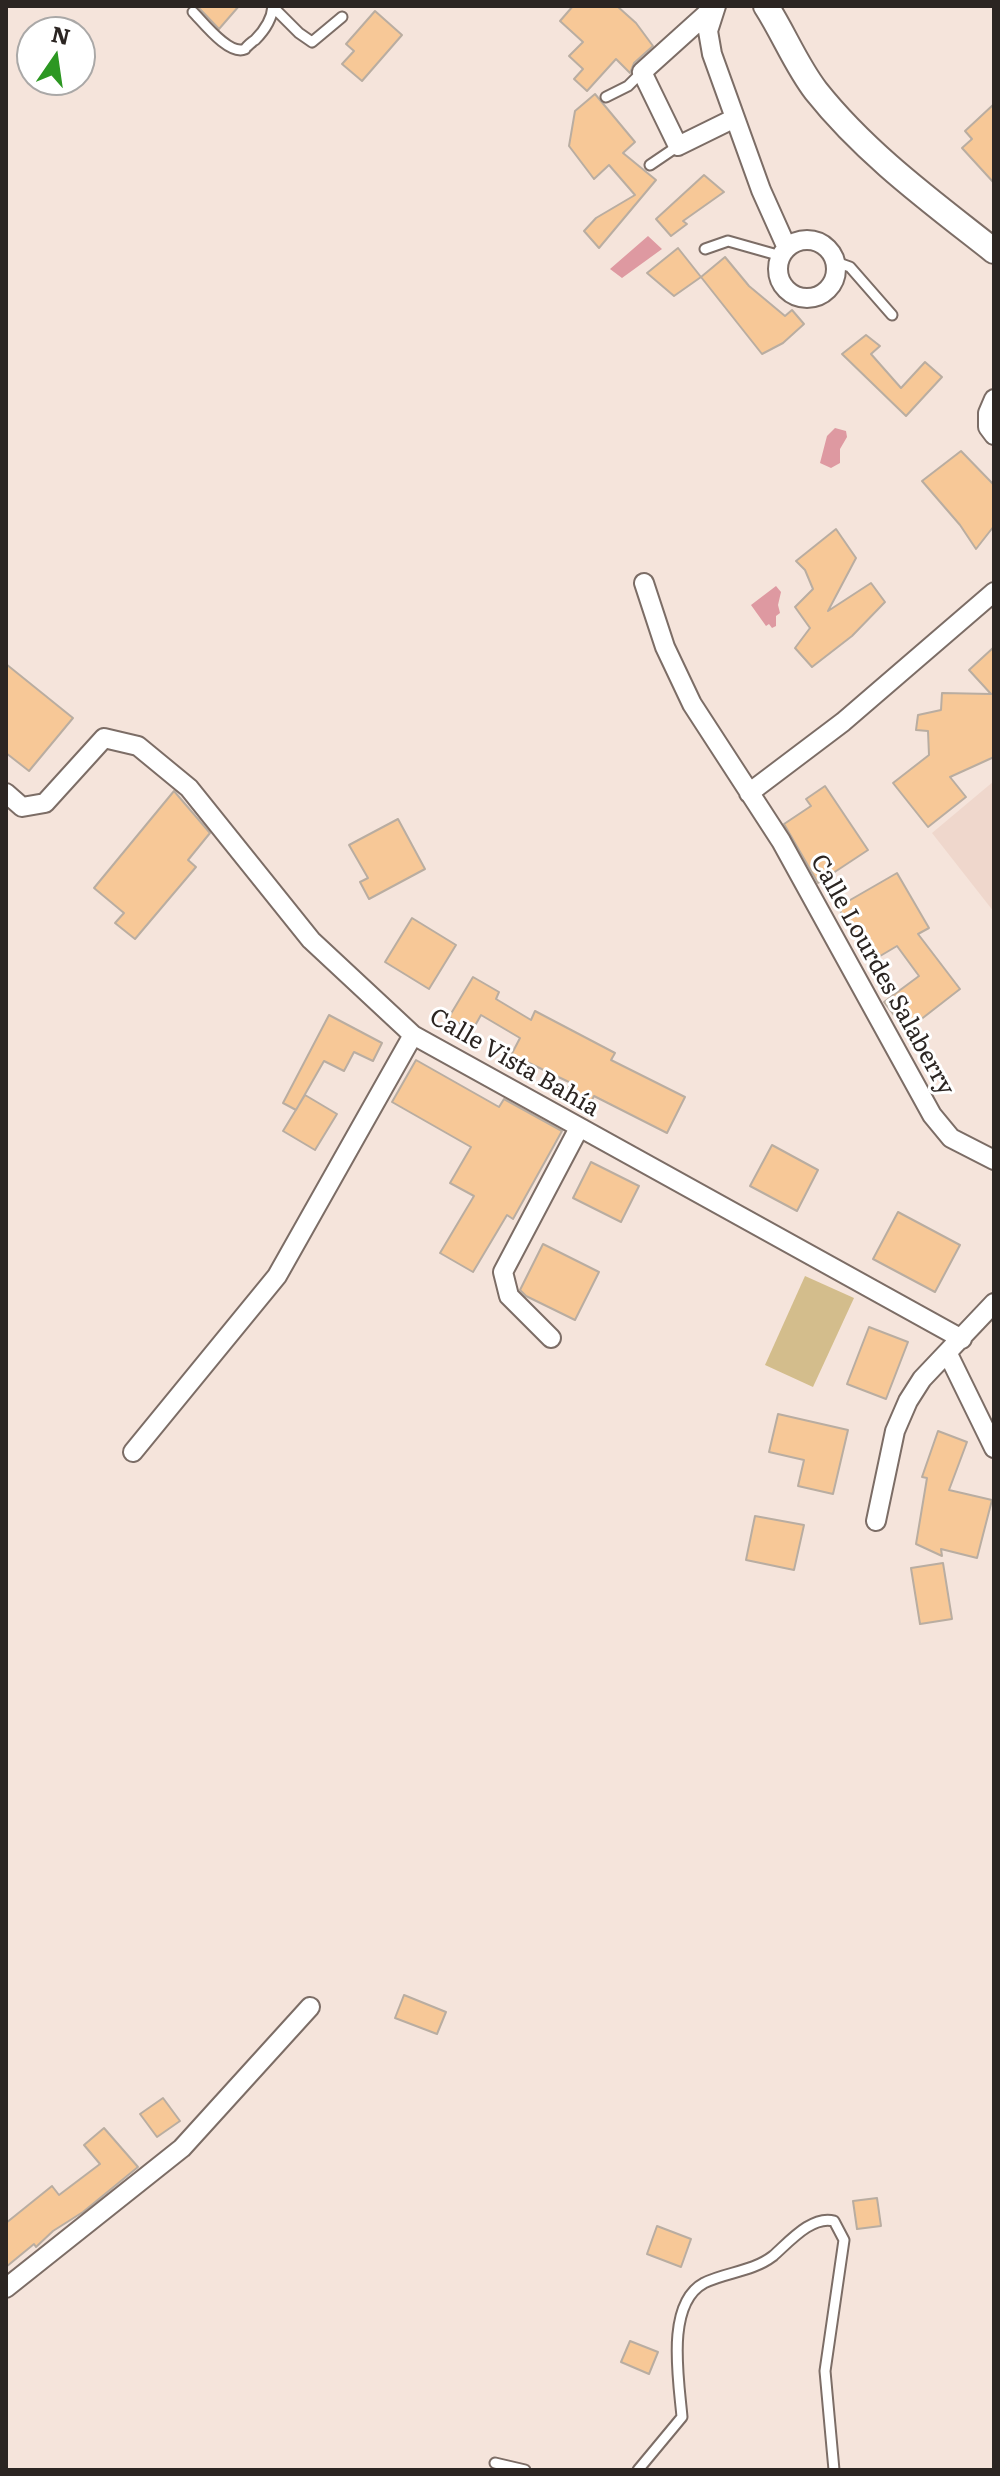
<!DOCTYPE html>
<meta charset="utf-8">
<style>
body{margin:0}
#map{position:relative;width:1000px;height:2476px;overflow:hidden;background:#f5e4db;font-family:Literata,serif}
canvas{display:block}
.frame{position:absolute;inset:0;border:8px solid #2b2522;pointer-events:none}
.north{position:absolute;left:16px;top:16px;width:80px;height:80px;box-sizing:border-box;background:#fff;border:2px solid #aaa8a7;border-radius:50%;rotate:13deg;font-size:22px;font-weight:700;line-height:32px;text-align:center;color:#2b2522}
.north::after{content:'';display:block;margin:auto;width:28px;height:36px;background:#2c9722;clip-path:polygon(50% 0,100% 100%,50% 72%,0 100%)}
</style>
<div id="map">
<canvas width="1000" height="2476"></canvas>
<div class="frame"></div>
<div class="north">N</div>
</div>
<script>
const ctx = document.querySelector('canvas').getContext('2d');
ctx.lineJoin = 'round';
function paint(path, color) {
  ctx.fillStyle = color;
  ctx.fill(path, 'evenodd');
}
function stroke(path, color, width, dash) {
  ctx.strokeStyle = color;
  ctx.lineWidth = width;
  ctx.lineCap = dash ? 'butt' : 'round';
  ctx.setLineDash(dash || []);
  ctx.stroke(path);
}
function drawText(font, color, halo, rows, align = 'center') {
  ctx.font = font + ' Literata,serif';
  ctx.lineWidth = 6;
  ctx.setLineDash([]);
  ctx.textBaseline = 'middle';
  ctx.strokeStyle = halo;
  ctx.fillStyle = color;
  for (const [text, x, y, turn = 0] of rows) {
    ctx.save();
    ctx.translate(x, y);
    ctx.rotate((+turn || 0) * Math.PI / 180);
    ctx.textAlign = isNaN(turn) ? turn : align;
    if (halo) ctx.strokeText(text, 0, 0);
    ctx.fillText(text, 0, 0);
    ctx.restore();
  }
}
paint(new Path2D(`
 M994,781v131l-62,-79z`), '#efd7cc');
paint(new Path2D(`
 M805,1276l49,22 -41,89 -48,-22z`), '#d3bd8c');
paint(new Path2D(`
 M648,236l14,13 -40,29 -12,-9z
 M835,428l11,3 1,6 -7,12v14l-9,5 -11,-5 7,-27z
 M776,586l5,6 -3,13 2,8 -4,3v10l-4,2 -3,-4 -3,2 -15,-21z`), '#de99a1');
const building = new Path2D(`
 M197,6h42l-20,23z
 M573,6h44l19,17 17,23 -19,17 -4,10 -14,-14 -29,32 -13,-12 9,-10 -14,-13 14,-14 -23,-21z
 M375,11l27,24 -40,46 -20,-17 12,-13 -8,-7z
 M595,94l40,48 -12,11 33,27 -57,68 -15,-17 12,-13 39,-23 -26,-30 -15,14 -25,-33 6,-35z
 M994,104v79l-32,-35 10,-9 -7,-8z
 M704,175l20,17 -41,29 4,3 -16,12 -15,-17z
 M678,248l23,29 -27,19 -27,-23z
 M725,257l24,29 36,30 7,-6 12,14 -21,19 -21,11 -61,-77z
 M866,335l14,11 -9,8 30,34 24,-26 17,15 -36,39 -64,-62z
 M961,451l33,34v41l-18,23 -16,-24 -38,-44z
 M836,529l20,29 -28,53 43,-28 14,19 -33,34 -40,31 -17,-19 15,-20 -15,-21 18,-18 -8,-19 -9,-9z
 M994,647v110l-44,20 16,20 -38,30 -35,-44 36,-28 -1,-24 -12,-1 2,-15 23,-5 1,-17 49,1 -22,-24z
 M6,664l67,54 -44,53 -23,-18z
 M825,786l43,64 -50,33 -34,-59 27,-18 -5,-7z
 M174,791l36,42 -22,27 8,7 -61,72 -20,-16 9,-10 -30,-25z
 M398,819l27,50 -56,30 -9,-17 8,-4 -19,-33z
 M897,873l32,55 -11,6 42,55 -54,42 -22,-29 35,-26 -22,-30 -27,16 -32,-55z
 M412,918l44,27 -27,44 -44,-27z
 M473,977l26,15 -3,7 35,21 4,-9 80,42 -4,7 74,37 -18,36 -73,-37 -5,10 -24,-11 6,-12 -44,-21 -5,9 -15,-8 13,-25 -39,-23 -9,16 -23,-14z
 M329,1015l53,28 -9,18 -19,-9 -10,19 -20,-10 -28,49 -13,-7z
 M416,1060l83,47 5,-8 58,32 -49,88 -6,-4 -34,57 -33,-19 34,-57 -24,-13 21,-36 -79,-45z
 M305,1095l32,19 -22,36 -32,-19z
 M772,1145l46,25 -21,41 -47,-25z
 M591,1162l48,24 -18,36 -48,-24z
 M898,1212l62,33 -25,47 -62,-33z
 M543,1244l56,28 -24,48 -49,-24 -6,-6z
 M869,1327l39,15 -22,57 -39,-15z
 M778,1414l70,16 -15,64 -35,-8 6,-26 -35,-8z
 M938,1431l29,11 -18,48 43,10 -15,58 -36,-9 1,7 -26,-12 11,-66 -5,-1z
 M755,1516l49,9 -10,45 -48,-10z
 M943,1563l9,56 -32,5 -9,-56z
 M404,1995l42,17 -9,22 -42,-16z
 M163,2098l17,23 -23,16 -17,-23z
 M104,2128l34,39 -55,45 -30,19 -17,16 -2,-3 -28,23v-44l46,-37 7,9 41,-31 -16,-19z
 M877,2198l4,28 -24,3 -4,-28z
 M657,2226l34,13 -10,28 -34,-13z
 M630,2341l28,11 -9,22 -28,-12z`);
paint(building, '#f7c897');
stroke(building, '#b9ada1', 2);
const lane = new Path2D(`
 M274,8l25,25 13,9 30,-25
 M193,12c10,10 36,44 52,37 0,-1 9,-9 10,-9 9,-9 17,-21 18,-34
 M606,97l22,-11 14,-14
 M650,165l28,-19
 M705,249l23,-8 53,15
 M836,262l14,5 42,48
 M495,2463l30,7
 M638,2470l44,-53c-3,-36 -17,-113 22,-134 22,-11 48,-11 69,-27 16,-14 39,-41 61,-35l10,19 -19,131 9,99`);
const street = new Path2D(`
 M716,6l-8,25 4,23 49,136 26,58
 M713,8l-71,64 36,74 57,-28
 M778 269a29 29 0 1 1 58 0a29 29 0 1 1-58 0Z
 M994,399l-6,14v14l6,8
 M644,583l21,64 27,57 89,137 151,274 19,23 43,22
 M6,793l16,14 23,-4 59,-65 34,8 51,42 122,152 102,95 549,304
 M749,793l94,-71 151,-130
 M551,1338l-42,-42 -6,-24 76,-144
 M948,1354l46,94
 M133,1452l144,-176 136,-241
 M876,1521l19,-90 13,-30 14,-22 72,-76
 M6,2288l176,-140 128,-141`);
const secondary = new Path2D(`
 M766,6c18,28 30,59 50,85 50,63 116,111 178,160`);
stroke(lane, '#7c6d66', 13);
stroke(street, '#7c6d66', 22);
stroke(secondary, '#7c6d66', 28);
stroke(lane, '#fff', 9);
stroke(street, '#fff', 18);
stroke(secondary, '#fff', 24);
drawText('24px', '#2b2522', '#fff', [
 ["Calle Lourdes Salaberry",882,975,61],
 ["Calle Vista Bahía",514,1063,30]
]);
</script>
